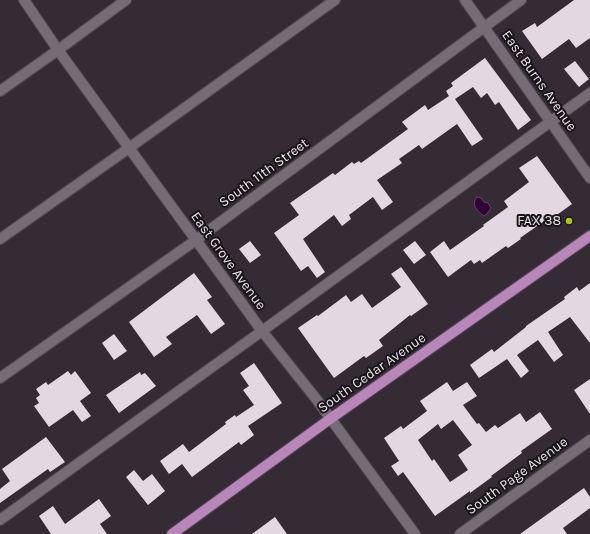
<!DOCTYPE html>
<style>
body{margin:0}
canvas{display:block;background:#342b34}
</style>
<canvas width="590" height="534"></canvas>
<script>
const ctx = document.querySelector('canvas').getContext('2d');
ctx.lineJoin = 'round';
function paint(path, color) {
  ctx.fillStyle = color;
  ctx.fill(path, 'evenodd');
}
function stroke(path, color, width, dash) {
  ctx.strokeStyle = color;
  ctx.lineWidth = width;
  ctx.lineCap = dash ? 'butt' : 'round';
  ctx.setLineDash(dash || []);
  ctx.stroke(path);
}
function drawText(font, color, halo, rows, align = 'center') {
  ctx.font = font + ' Karla,sans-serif';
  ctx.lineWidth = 4;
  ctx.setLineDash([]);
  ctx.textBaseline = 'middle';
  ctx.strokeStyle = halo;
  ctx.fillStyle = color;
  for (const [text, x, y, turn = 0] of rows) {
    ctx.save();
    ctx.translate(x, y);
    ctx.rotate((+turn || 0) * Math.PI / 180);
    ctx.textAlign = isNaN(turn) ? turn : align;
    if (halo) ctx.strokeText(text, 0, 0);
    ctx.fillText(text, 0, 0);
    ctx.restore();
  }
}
const water = new Path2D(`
 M477,197l4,1 3,4 4,1 3,5 -4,6 -3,2c-6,-4 -14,-12 -7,-19z`);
paint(water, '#330235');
stroke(water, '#69456a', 1);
paint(new Path2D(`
 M574,0h16v38l-14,10 -7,-9 -27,20 -20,-28 13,-8 2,4z
 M485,58l46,62 -13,10 -19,-28 -4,3 -8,-12 -6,5 -8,-11 -18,12 28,40 -11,7 -15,-22 -35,25 -3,-4 -20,14 3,4 -25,17 16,22 -11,8 -9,-13 -24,18 2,4 -9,7 -8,-11 -31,24 22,33 -8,6 -9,-12 -7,5 -27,-38 25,-18 -9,-12 43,-30 2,2 17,-13 2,2 5,-3 2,2 47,-34 -6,-7 23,-17 3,5 21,-14 -3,-5 7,-5 -2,-3z
 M575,61l14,18 -10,8 -15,-18z
 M537,156l35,48 -18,13 -1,-2 -33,23 1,1 -13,9 -2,-2 -24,17 -2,-3 -6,4 -3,-4 -23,17 -18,-25 14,-11 6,9 34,-24 -1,-1 25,-18 -4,-6 25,-19 -10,-14z
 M250,241l11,14 -11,8 -11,-14z
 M415,241l11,14 -12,9 -11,-14z
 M401,267l27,37 -17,12 -1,-1 -31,25 4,6 -17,12 -2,-2 -30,22 -36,-50 19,-13 1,1 28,-21 5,7 11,-8 10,14 29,-21 -10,-13z
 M194,273l18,24 -5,3 18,24 -14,10 -14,-19 -31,22 6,7 -18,13 -25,-35z
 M590,283v60l-20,-26 -22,15 15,23 -9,7 -16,-22 -21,15 12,16 -8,7 -14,-19 -28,19 -9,-13 22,-16 2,3 32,-25v-1l39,-27 -1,-2 13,-10 2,4z
 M114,334l13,17 -13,9 -12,-17z
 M254,363l28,40 -34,23 6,9 -13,10 -2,-3 -47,35 -10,-13 -13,10 -9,-13 23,-17 6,8 37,-28 -1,-2 10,-7 1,2 18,-12 -11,-15 6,-4 -9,-13z
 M68,371l3,4 4,-4 16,22 -11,8 11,15 -9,6 -9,-12 -24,17 -15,-21 5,-3 -3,-5 4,-3 -4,-6 10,-7 2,3z
 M140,372l1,3 4,-2 11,13 -37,27 -13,-18z
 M590,379v35l-16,-24z
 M447,382l6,9 14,-9 10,14 -14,9 14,19 2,-1 7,9 9,-7 3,3 22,-15 6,9 14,-10 12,17 -31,22 1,2 -31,23 1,1 -22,16v-2l-35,25 -32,-44 -5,4 -7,-10 8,-5 -15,-23 17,-12 2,3 24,-18 -7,-10zM453,420l19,25 -14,10 10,15 -18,12 -16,-23 -2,2 -14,-21 20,-16 3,5z
 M46,437l19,25 -15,10 -2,-3 -48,34v-14l10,-8 -8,-12z
 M134,470l9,11 9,-7 13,17 -17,14 -22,-28z
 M584,488l6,9v11l-27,20 4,6h-47z
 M99,499l12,17 -11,8 7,10h-56l-12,-18 14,-10 12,18z
 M275,517l12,17h-35z`), '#e3d7e2');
const minor = new Path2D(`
 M24,0l34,50 204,281 55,69 98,134
 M465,0l125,178
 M0,91l58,-41 68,-50
 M0,239l129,-91 206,-148
 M0,378l196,-138 325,-240
 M0,520l262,-189 328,-238
 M460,534l130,-94`);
const major = new Path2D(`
 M172,534l158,-115 260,-183`);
stroke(minor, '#514951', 12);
stroke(major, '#514951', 12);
stroke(minor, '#766c76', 10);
stroke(major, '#b986b9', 10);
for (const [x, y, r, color] of [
 [569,221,4,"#b1c500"]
]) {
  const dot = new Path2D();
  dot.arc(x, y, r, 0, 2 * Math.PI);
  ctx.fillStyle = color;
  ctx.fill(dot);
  stroke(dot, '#191519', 1.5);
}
drawText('14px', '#e7e1e7', '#191519', [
 ["East Burns Avenue",539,81,55],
 ["South 11th Street",264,173,-36],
 ["East Grove Avenue",228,261,54],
 ["South Cedar Avenue",372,373,-35],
 ["South Page Avenue",517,476,-36]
]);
drawText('14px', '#e7e1e7', '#191519', [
 ["FAX 38",561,221]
], 'right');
</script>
